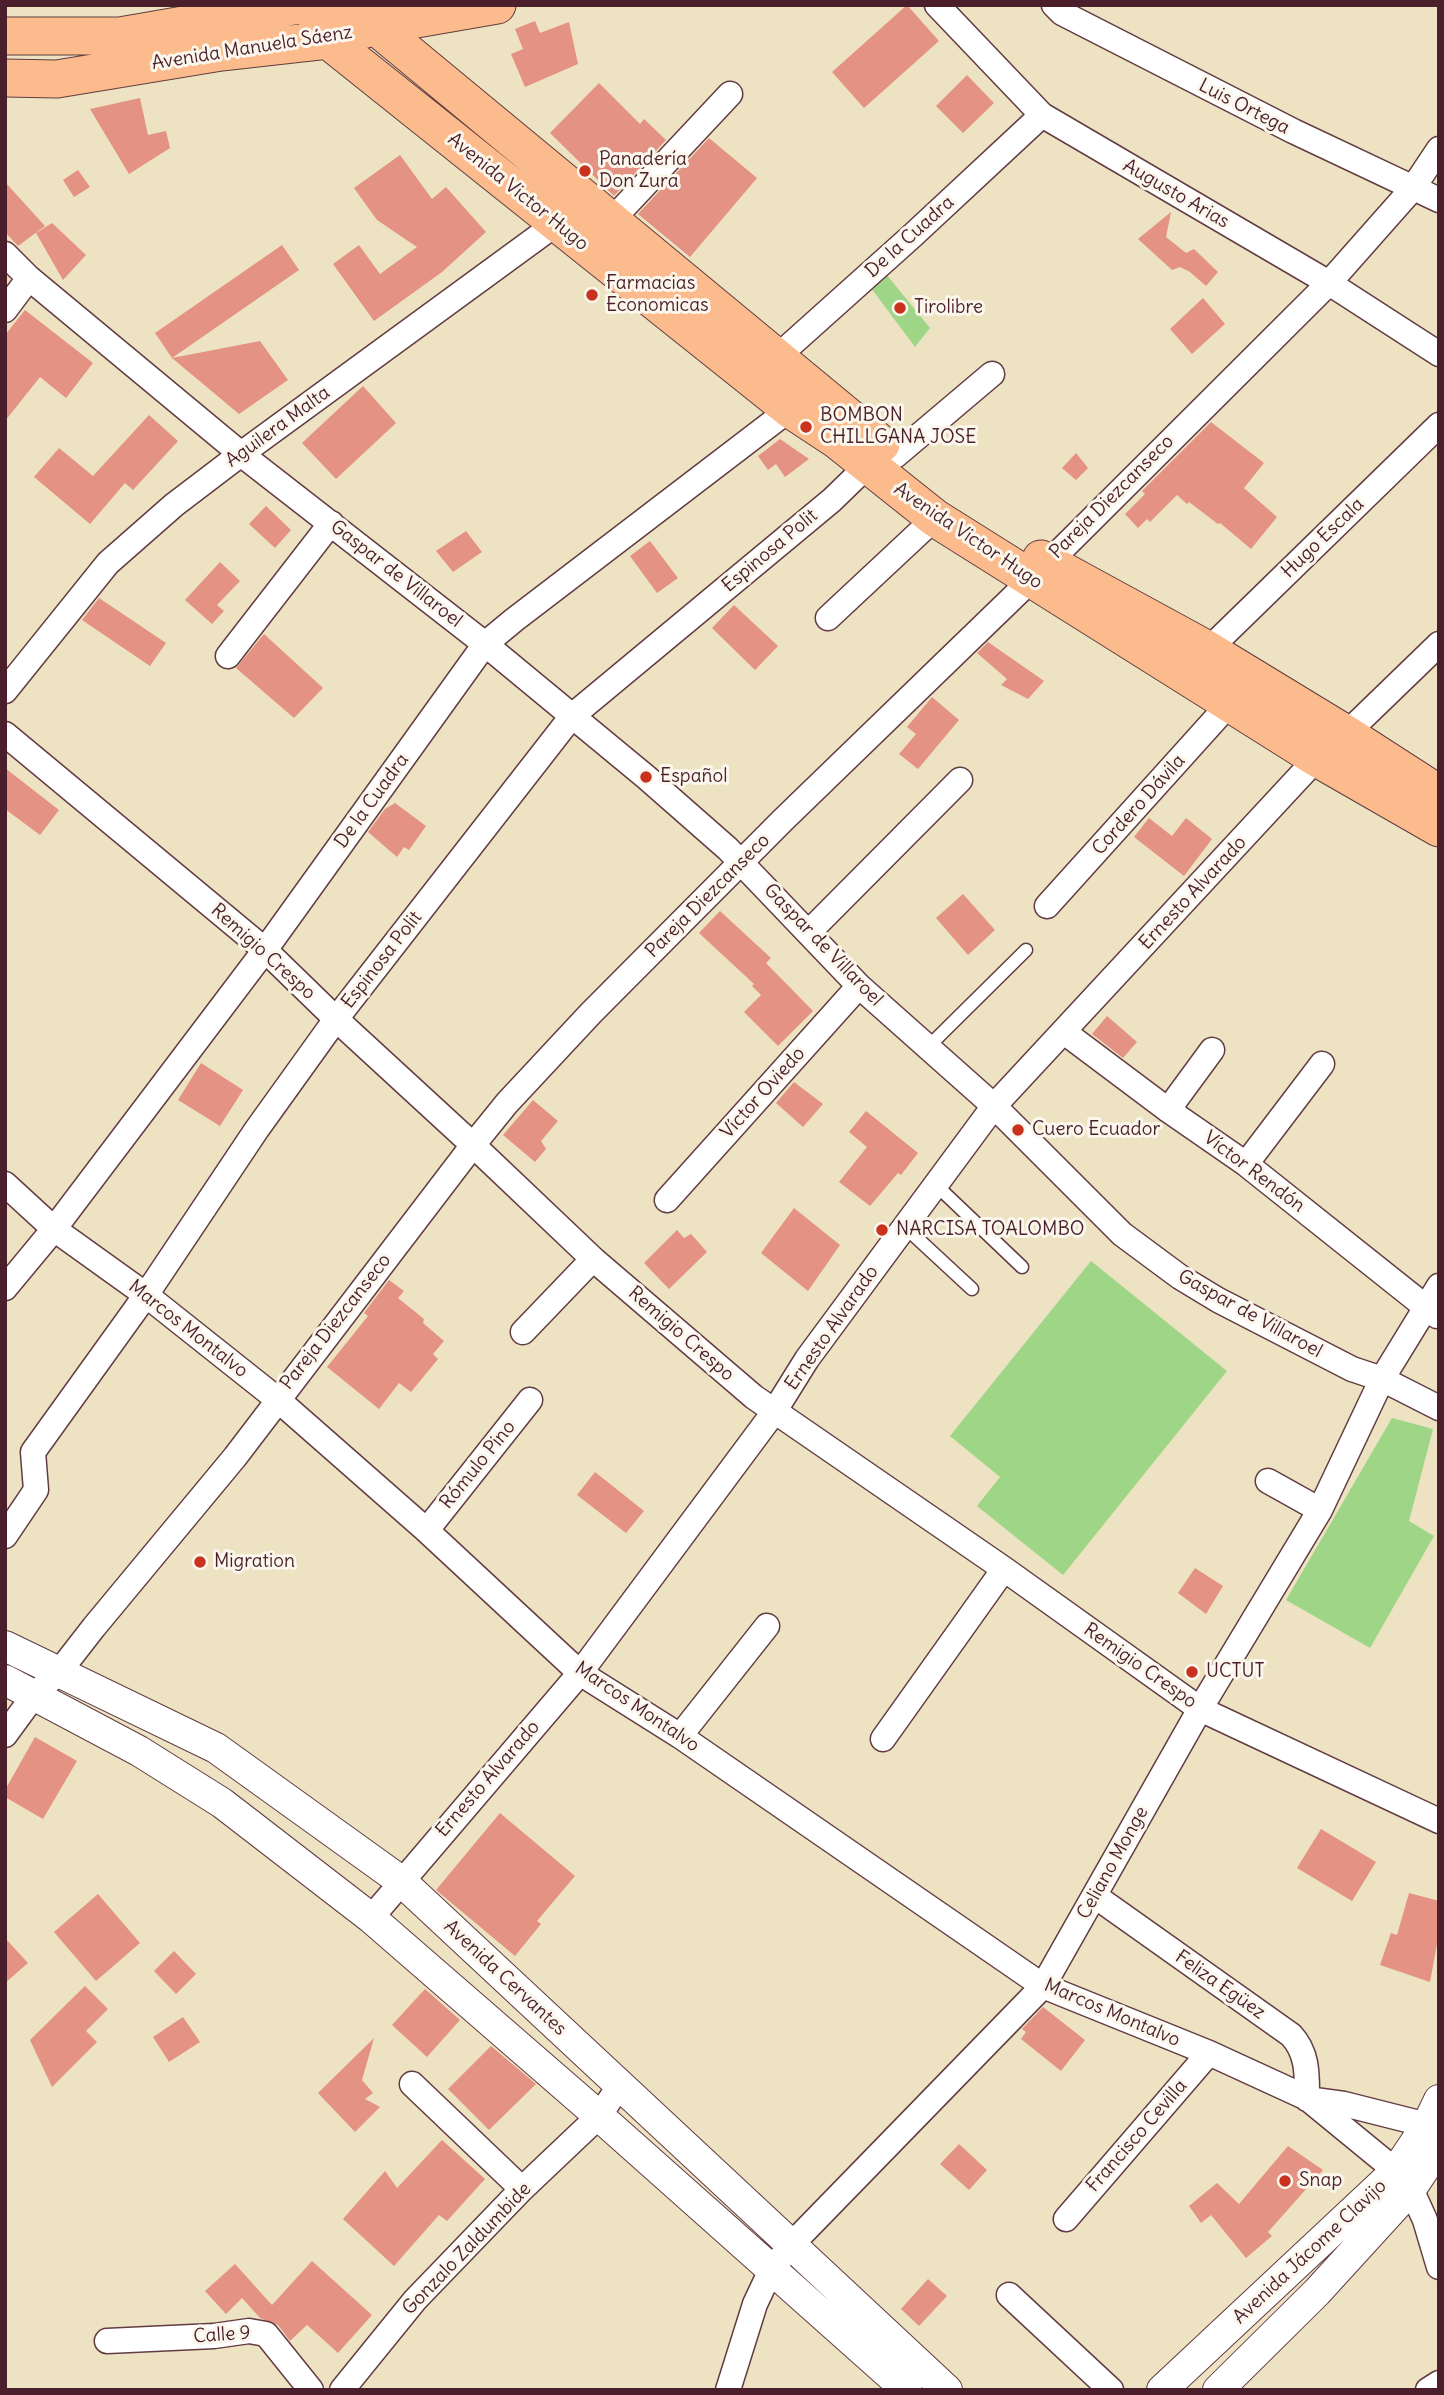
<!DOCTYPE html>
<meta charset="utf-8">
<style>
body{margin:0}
#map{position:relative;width:1444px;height:2395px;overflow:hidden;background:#ede2c2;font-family:Delius,sans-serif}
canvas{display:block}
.frame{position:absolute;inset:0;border:7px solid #4a1f2b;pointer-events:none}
</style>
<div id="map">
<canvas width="1444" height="2395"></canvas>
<div class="frame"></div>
</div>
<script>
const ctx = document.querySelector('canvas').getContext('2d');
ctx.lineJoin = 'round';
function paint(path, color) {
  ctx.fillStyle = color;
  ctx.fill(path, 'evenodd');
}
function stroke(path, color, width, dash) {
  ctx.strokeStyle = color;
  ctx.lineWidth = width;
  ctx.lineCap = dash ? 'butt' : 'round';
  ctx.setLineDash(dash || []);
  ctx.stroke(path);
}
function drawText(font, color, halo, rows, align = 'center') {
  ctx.font = font + ' Delius,sans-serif';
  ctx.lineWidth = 6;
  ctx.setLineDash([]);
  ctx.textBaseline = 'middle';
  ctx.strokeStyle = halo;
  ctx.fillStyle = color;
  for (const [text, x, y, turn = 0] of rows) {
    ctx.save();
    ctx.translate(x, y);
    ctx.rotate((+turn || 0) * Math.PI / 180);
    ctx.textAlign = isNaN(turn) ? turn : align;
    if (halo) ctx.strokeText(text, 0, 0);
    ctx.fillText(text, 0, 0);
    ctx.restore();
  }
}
paint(new Path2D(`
 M886,274l44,54 -15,19 -44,-59z
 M1091,1261l136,110 -164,204 -86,-69 23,-29 -50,-41z
 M1392,1418l41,11 -24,92 25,15 -64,112 -84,-48z`), '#9ed587');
paint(new Path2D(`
 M907,5l32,36 -75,67 -32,-36z
 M535,21l5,12 29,-11 9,42 -53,23 -14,-33 12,-5 -8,-20z
 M967,75l27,28 -31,30 -27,-27z
 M599,83l41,41 4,-5 22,21 -52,56 -64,-63z
 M140,98l8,37 18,-4 4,17 -41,26 -39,-65z
 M709,138l48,40 -67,79 -52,-43z
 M400,155l32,44 14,-12 40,45 -44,40 -68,49 -41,-57 26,-19 21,29 37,-27 -40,-27 -23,-32z
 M78,170l12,17 -16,10 -11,-17z
 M5,182l40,44 -27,20 -13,-14z
 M1171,212l-5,25 20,16 8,-4 24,23 -12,14 -16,-14 -10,-5 -8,3 -34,-31z
 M52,223l34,32 -23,25 -27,-47z
 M282,245l17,25 -127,88 -17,-25z
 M1203,298l22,26 -33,30 -22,-25z
 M25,310l68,53 -27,35 -26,-21 -35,44v-86z
 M260,341l28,39 -49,34 -67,-56z
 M363,386l33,37 -60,56 -34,-36z
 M149,415l29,26 -45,49 -8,-7 -35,41 -56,-47 25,-29 34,28z
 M1211,422l53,41 -20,25 33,29 -26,32 -31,-26 -2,1 -29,-22 -2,2 -10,-9 -27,27 -3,-3 -9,9 -13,-14 20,-20 -3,-3z
 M780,439l29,20 -24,18 -9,-13 -8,6 -10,-14z
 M1076,453l12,15 -12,12 -14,-12z
 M266,506l25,24 -16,18 -26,-24z
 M466,531l16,21 -29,20 -17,-21z
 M650,541l28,37 -21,15 -27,-37z
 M220,562l20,19 -23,24 7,6 -12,13 -27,-24z
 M99,598l67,45 -16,23 -68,-46z
 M734,605l44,41 -23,24 -43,-42z
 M264,634l59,54 -29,30 -58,-50z
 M988,642l56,39 -16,18 -27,-14 6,-6 -30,-26z
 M932,697l27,23 -41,49 -19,-15 17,-20 -9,-7z
 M5,768l54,42 -19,25 -35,-26z
 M395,803l31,23 -17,24 -5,-3 -7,10 -29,-25 17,-23z
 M1149,818l23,18 14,-18 26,21 -28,37 -50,-39z
 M963,894l32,36 -27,25 -32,-37z
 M720,911l51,47 -5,5 47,48 -35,35 -34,-34 17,-17 -9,-9 2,-2 -55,-51z
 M1107,1016l30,26 -14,16 -31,-24z
 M201,1063l42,27 -23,36 -42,-26z
 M794,1082l29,22 -20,23 -27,-24z
 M533,1100l25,21 -17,20 5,8 -11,13 -32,-27z
 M866,1111l52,42 -17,22 -3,-2 -28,33 -31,-24 28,-35 -18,-15z
 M794,1208l46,37 -32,46 -47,-38z
 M677,1230l7,8 7,-4 16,18 -38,37 -25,-26z
 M389,1280l15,11 -6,7 26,21 -1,4 21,18 -11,13 5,5 -27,33 -12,-9 -20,26 -52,-42 41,-51 -4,-3z
 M595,1472l49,39 -18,22 -49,-38z
 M1195,1568l28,18 -17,28 -28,-21z
 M35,1737l42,24 -34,58 -38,-22v-7z
 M500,1813l75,63 -38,45 4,3 -26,32 -79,-66z
 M1321,1829l55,33 -24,39 -55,-33z
 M1409,1893l30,8v32l-9,49 -50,-17 11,-32 6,2z
 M98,1894l42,49 -44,38 -42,-49z
 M5,1938l23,25 -23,20z
 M174,1951l22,23 -20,20 -22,-23z
 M85,1986l23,23 -22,22 11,11 -45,45 -22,-47z
 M425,1989l35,31 -33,37 -35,-32z
 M1043,2007l42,33 -24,31 -40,-32 5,-7 -4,-3z
 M183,2017l17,25 -31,20 -16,-25z
 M374,2038l-12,42 11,13 -8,6 15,8 -25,25 -37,-39z
 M491,2046l45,38 -47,46 -41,-41z
 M442,2140l43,39 -38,42 -8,-6 -45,51 -51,-47 42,-48 12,17z
 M959,2144l28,26 -18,20 -29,-26z
 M1288,2146l35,24 -55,62 4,4 -26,22 -35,-43 -10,8 -12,-17 28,-23 22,21z
 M312,2261l60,54 -34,38 -31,-28 -17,16 -12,-16 -18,-7 -18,-20 -16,16 -21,-23 30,-27 37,41z
 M928,2279l19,17 -28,30 -18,-17z`), '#e49283');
const service = new Path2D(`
 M928,1047l98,-97
 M936,1185l86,82
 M905,1227l67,62`);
const minor = new Path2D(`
 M937,5l105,110 287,168 110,71
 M1054,5l8,8 231,118 146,69
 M610,222l120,-128
 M5,254l24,24 212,176 244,190 161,133 82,72 131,137 135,120 128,128 58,43 38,23 134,69 30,10 57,29
 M5,310l24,-32
 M777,357l135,-121 130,-121
 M895,456l97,-82
 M828,618l107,-100
 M1208,650l231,-225
 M228,656l103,-133
 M5,691l103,-128 66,-58 67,-51 327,-239
 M5,734l260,216 71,69 137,126 120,114 161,138 250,172 196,140 239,112
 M1047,906l183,-203
 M809,932l151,-152
 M1064,1032l104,78 78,54 191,152
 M1168,1110l44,-60
 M1246,1164l76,-100
 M5,1184l49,45 92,66 131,104 148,130 155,144 100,63 363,250 166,67 98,45 89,73 15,18 14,31 14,47
 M667,1200l192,-214
 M5,1288l49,-59 211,-279 220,-306 29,-24 276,-211 9,-9
 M523,1332l70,-73
 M1268,1481l52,29
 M425,1529l9,-8 96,-121
 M5,1536l31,-46 -3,-38 113,-157 111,-166 79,-110 236,-303 260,-216 36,-35
 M5,1735l30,-41 24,-22 35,-45 141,-170 238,-312 34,-42 84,-90 192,-193 248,-240 298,-297 84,-95 26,-39
 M680,1736l87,-110
 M883,1739l121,-170
 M1095,1896l196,139c17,18 16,40 16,63
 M371,1918l209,-245 194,-261 33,-53 187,-253 323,-348 29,-24 93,-90
 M412,2084l110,105
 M1307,2099l37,5 83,21 12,8
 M1066,2219l143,-166
 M1009,2295l102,95
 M107,2341l107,-5 35,-5 17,3 45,56
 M342,2390l73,-90 107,-111 77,-73 21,-31
 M728,2390l27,-86 16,-34 21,-26 251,-258 157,-277 120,-199 62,-131 57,-93
 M1428,2390l11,-7`);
const tertiary = new Path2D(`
 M5,1646l211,102 185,133 546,509
 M5,1680l134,71 83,52 149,115 228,198 308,274
 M1162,2390l234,-219 31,-46 12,-25
 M1218,2390l99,-98 94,-103 28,-42`);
const primary = new Path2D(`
 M310,5l18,35 462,369 47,31 98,78 382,240 122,70
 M350,5l531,439
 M5,36h115l179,-31
 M5,78l52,1 164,-27 107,-12 48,-14 121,-21
 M1041,559l167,91 138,84 93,60`);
stroke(service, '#623c42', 15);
stroke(minor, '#623c42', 27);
stroke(tertiary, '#623c42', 32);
stroke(primary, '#623c42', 39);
stroke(service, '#fff', 12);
stroke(minor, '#fff', 24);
stroke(tertiary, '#fff', 30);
stroke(primary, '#fbbb8c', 37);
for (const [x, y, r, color] of [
 [585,171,7,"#c8321e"],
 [592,295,7,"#c8321e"],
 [900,308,7,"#c8321e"],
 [806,427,7,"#c8321e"],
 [646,777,7,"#c8321e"],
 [1018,1130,7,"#c8321e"],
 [882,1230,7,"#c8321e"],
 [200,1562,7,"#c8321e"],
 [1192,1672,7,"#c8321e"],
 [1285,2181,7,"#c8321e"]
]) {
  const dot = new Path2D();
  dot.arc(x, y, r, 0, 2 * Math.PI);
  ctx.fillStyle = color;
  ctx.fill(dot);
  stroke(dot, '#fbf7ec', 2.5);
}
drawText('19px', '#4a1f2b', '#fbf7ec', [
 ["Avenida Manuela Sáenz",252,48,-9],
 ["Luis Ortega",1244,107,27],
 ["Avenida Victor Hugo",518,192,39],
 ["Augusto Arias",1176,194,30],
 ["De la Cuadra",910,237,-42],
 ["Aguilera Malta",278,427,-36],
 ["Pareja Diezcanseco",1112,497,-45],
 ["Avenida Victor Hugo",968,536,34],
 ["Hugo Escala",1323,538,-44],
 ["Espinosa Polit",770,551,-40],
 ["Gaspar de Villaroel",396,574,38],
 ["De la Cuadra",372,801,-54],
 ["Cordero Dávila",1139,805,-48],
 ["Ernesto Alvarado",1193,893,-47],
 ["Pareja Diezcanseco",708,896,-45],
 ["Gaspar de Villaroel",823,945,46],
 ["Remigio Crespo",263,952,42],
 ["Espinosa Polit",382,960,-52],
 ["Víctor Oviedo",763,1093,-48],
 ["Víctor Rendón",1254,1172,37],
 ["Gaspar de Villaroel",1250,1314,29],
 ["Pareja Diezcanseco",336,1322,-52],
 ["Ernesto Alvarado",832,1328,-55],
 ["Marcos Montalvo",188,1329,38],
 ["Remigio Crespo",681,1334,41],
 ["Rómulo Pino",478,1465,-51],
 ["Remigio Crespo",1140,1666,35],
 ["Marcos Montalvo",637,1707,34],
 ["Ernesto Alvarado",488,1779,-49],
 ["Celiano Monge",1113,1863,-61],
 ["Avenida Cervantes",505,1978,43],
 ["Feliza Egüez",1220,1985,35],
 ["Marcos Montalvo",1112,2013,23],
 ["Francisco Cevilla",1137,2136,-49],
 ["Gonzalo Zaldumbide",467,2249,-46],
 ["Avenida Jácome Clavijo",1310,2252,-43],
 ["Calle 9",222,2335,-4]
]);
drawText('19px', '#4a1f2b', '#fbf7ec', [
 ["Panadería",599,160],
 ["Don Zura",599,182],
 ["Farmacias",606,284],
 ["Economicas",606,306],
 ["Tirolibre",914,308],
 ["BOMBON",820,416],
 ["CHILLGANA JOSE",820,438],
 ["Español",660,777],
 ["Cuero Ecuador",1032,1130],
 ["NARCISA TOALOMBO",896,1230],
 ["Migration",214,1562],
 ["UCTUT",1206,1672],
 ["Snap",1299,2181]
], 'left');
</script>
